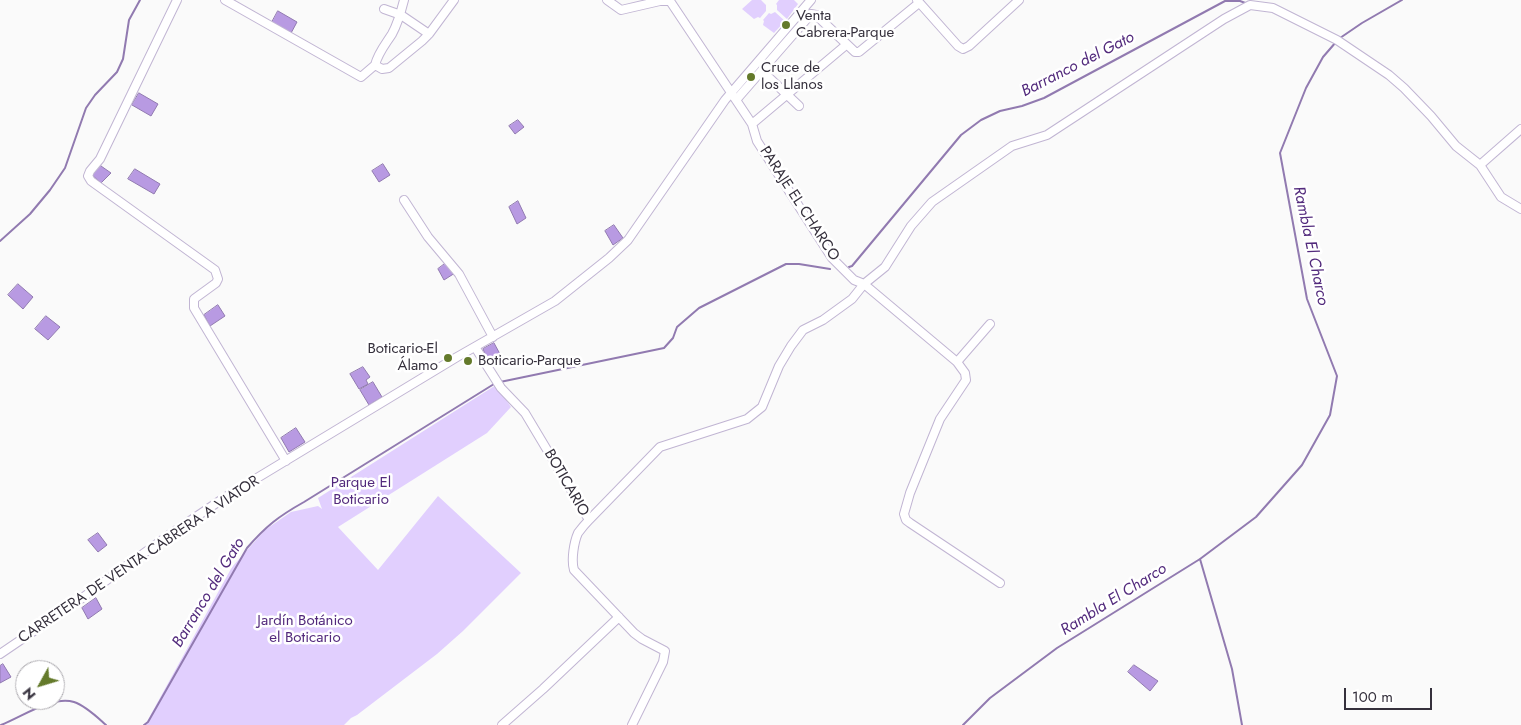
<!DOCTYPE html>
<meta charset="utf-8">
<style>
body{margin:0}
#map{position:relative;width:1521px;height:725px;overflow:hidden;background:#fafafa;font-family:Jost,sans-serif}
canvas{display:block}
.north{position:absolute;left:15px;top:660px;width:50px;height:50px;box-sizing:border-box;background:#fff;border:1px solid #aeacb1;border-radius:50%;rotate:231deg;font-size:14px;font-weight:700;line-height:20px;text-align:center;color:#35303c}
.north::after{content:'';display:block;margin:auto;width:18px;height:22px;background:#647a2b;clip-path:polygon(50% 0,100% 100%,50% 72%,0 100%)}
.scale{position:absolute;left:1344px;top:688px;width:88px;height:22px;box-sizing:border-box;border:2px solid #35303c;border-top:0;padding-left:6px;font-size:15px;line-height:18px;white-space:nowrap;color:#35303c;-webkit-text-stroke:4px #fff;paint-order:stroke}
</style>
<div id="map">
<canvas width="1521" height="725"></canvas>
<div class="north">N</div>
<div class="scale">100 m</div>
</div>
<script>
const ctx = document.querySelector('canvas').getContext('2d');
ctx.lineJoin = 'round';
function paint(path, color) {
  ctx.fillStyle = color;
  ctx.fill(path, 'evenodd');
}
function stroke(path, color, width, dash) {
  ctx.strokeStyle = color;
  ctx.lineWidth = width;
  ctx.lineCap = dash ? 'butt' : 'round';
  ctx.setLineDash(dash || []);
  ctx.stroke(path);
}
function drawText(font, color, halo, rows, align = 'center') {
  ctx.font = font + ' Jost,sans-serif';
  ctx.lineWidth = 5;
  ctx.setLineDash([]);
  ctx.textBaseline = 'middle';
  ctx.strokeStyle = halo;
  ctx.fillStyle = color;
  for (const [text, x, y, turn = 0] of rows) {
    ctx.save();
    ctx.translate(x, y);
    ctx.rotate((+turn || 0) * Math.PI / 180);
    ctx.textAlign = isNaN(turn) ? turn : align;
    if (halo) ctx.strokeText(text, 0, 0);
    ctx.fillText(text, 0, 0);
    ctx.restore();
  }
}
paint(new Path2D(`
 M752,0h9l5,5v6l-6,7 -2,-1 -4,2 -12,-10z
 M779,0h15l4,4 -11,15 -10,-9v-5l-1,-1z
 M775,12l10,9 -11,12 -11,-8 1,-4 -1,-1 6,-7 2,1z
 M496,385l15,22 -24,26 -149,94 40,43 60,-74 83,77 -58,58 -26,23 -80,61 -6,3 -7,7h-199l87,-158 33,-37 26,-18 27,-6 4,3 -4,-11z`), '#e1cffe');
const water = new Path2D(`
 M278,11l19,11 -7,13 -19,-11z
 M139,93l19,11 -7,12 -19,-11z
 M518,120l6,7 -9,7 -6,-8z
 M383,164l7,11 -11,7 -7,-11z
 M101,166l10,7 -10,10 -9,-8z
 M135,169l25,15 -6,10 -26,-15z
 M518,201l8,17 -9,6 -8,-17z
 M614,225l9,13 -10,7 -8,-14z
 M446,263l9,10 -11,7 -6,-11z
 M18,284l15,13 -10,12 -15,-14z
 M218,305l7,11 -15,10 -6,-11z
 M46,316l14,11 -12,13 -13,-11z
 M494,343l6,11 -12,7 -5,-12z
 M363,367l7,10 -4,3 2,4 -9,5 -9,-15z
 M373,382l9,15 -13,8 -9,-15z
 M296,428l9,14 -16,10 -8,-14z
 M98,533l9,12 -9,7 -10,-12z
 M96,598l6,11 -14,10 -6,-11z
 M3,664l8,13 -11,6v-17z
 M1134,665l24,16 -8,10 -22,-19z`);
paint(water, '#b89ae2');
stroke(water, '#917ab0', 1);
stroke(new Path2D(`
 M1340,38l22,-15 40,-23
 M0,241l30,-27 20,-24 15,-22 21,-60 9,-13 22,-23 6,-13 6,-39 11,-20
 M849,267l3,-1 109,-131 20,-15 19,-9 22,-5 22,-8 181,-97h15l8,3
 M500,382l164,-34 9,-10 4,-11 22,-19 87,-44h13l31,5
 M1200,559l32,110 10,56
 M1,725c21,-8 52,-30 73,-23 12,4 23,15 32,23
 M144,725l4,-3 99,-174c19,-22 32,-32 57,-46l190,-118
 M963,725l27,-27 67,-50 143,-89 56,-42 46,-52 28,-50 7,-39 -30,-77 -27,-146 26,-65 17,-31 13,-15`), '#917ab0', 2);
const minor = new Path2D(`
 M177,0l-77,159 -10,12 -2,5 3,5 124,89 3,9 -2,4 -22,16v9l92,153
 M225,0l136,77 14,-12 7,4 7,-1 33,-27 7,-7 25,-34
 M607,0l14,10 39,-9h10l82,123 5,17 75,117 22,22 10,4 93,78 33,-38
 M917,0l41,46 5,3 6,-3 50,-46
 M384,9l17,6 28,19
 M375,65c3,-12 10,-20 17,-31 6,-11 9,-22 12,-34
 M762,71l37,35
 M736,100l75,-86 5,1 39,37h4l60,-49
 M752,124l94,-79
 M1480,165l41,-36
 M404,200l24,37 31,37 34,63
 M475,347l26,41 24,25 64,107c-4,4 -8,9 -11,13 -4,9 -7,27 -4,37l60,63 8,6 23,12 -2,11 -31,63
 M957,362l8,11 1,7 -26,39 -30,74 -6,21 2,6 4,3 90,60
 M589,520l71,-73 87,-28 15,-12 17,-41 12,-20 12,-16 20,-10 29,-21 12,-15 21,-17 26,-41 21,-24 80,-56 35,-11 177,-116 26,-14 23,3 64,32 52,35 15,13 27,28 25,30 24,19 21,32 20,12
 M0,654l78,-53 91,-66 55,-37 233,-141 98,-56 54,-43 19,-18 97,-140 86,-100
 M502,725l41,-36 76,-72`);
stroke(minor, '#c1b5d3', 10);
stroke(minor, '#fff', 8);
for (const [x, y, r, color] of [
 [786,25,5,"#647a2b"],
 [751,77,5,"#647a2b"],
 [448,358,5,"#647a2b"],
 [468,361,5,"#647a2b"]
]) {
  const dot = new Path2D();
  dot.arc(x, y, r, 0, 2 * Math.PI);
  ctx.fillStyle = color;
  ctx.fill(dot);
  stroke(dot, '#fff', 2);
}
drawText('15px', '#35303c', '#fff', [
 ["Venta",796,16],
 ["Cabrera-Parque",796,33],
 ["Cruce de",761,68],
 ["los Llanos",761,85],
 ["Boticario-El",438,349,"right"],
 ["Álamo",438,366,"right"],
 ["Boticario-Parque",478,361]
], 'left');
drawText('15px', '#35303c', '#fff', [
 ["PARAJE EL CHARCO",799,204,57],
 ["BOTICARIO",566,483,60],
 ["CARRETERA DE VENTA CABRERA A VIATOR",139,560,-34]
]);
drawText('15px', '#52297c', '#fff', [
 ["Parque El",361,483],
 ["Boticario",361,500],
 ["Jardín Botánico",305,621],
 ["el Boticario",305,638]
]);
drawText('italic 16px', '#532b7d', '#fff', [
 ["Barranco del Gato",1078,65,-27],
 ["Rambla El Charco",1310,246,78],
 ["Barranco del Gato",209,593,-59],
 ["Rambla El Charco",1114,600,-32]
]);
</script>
